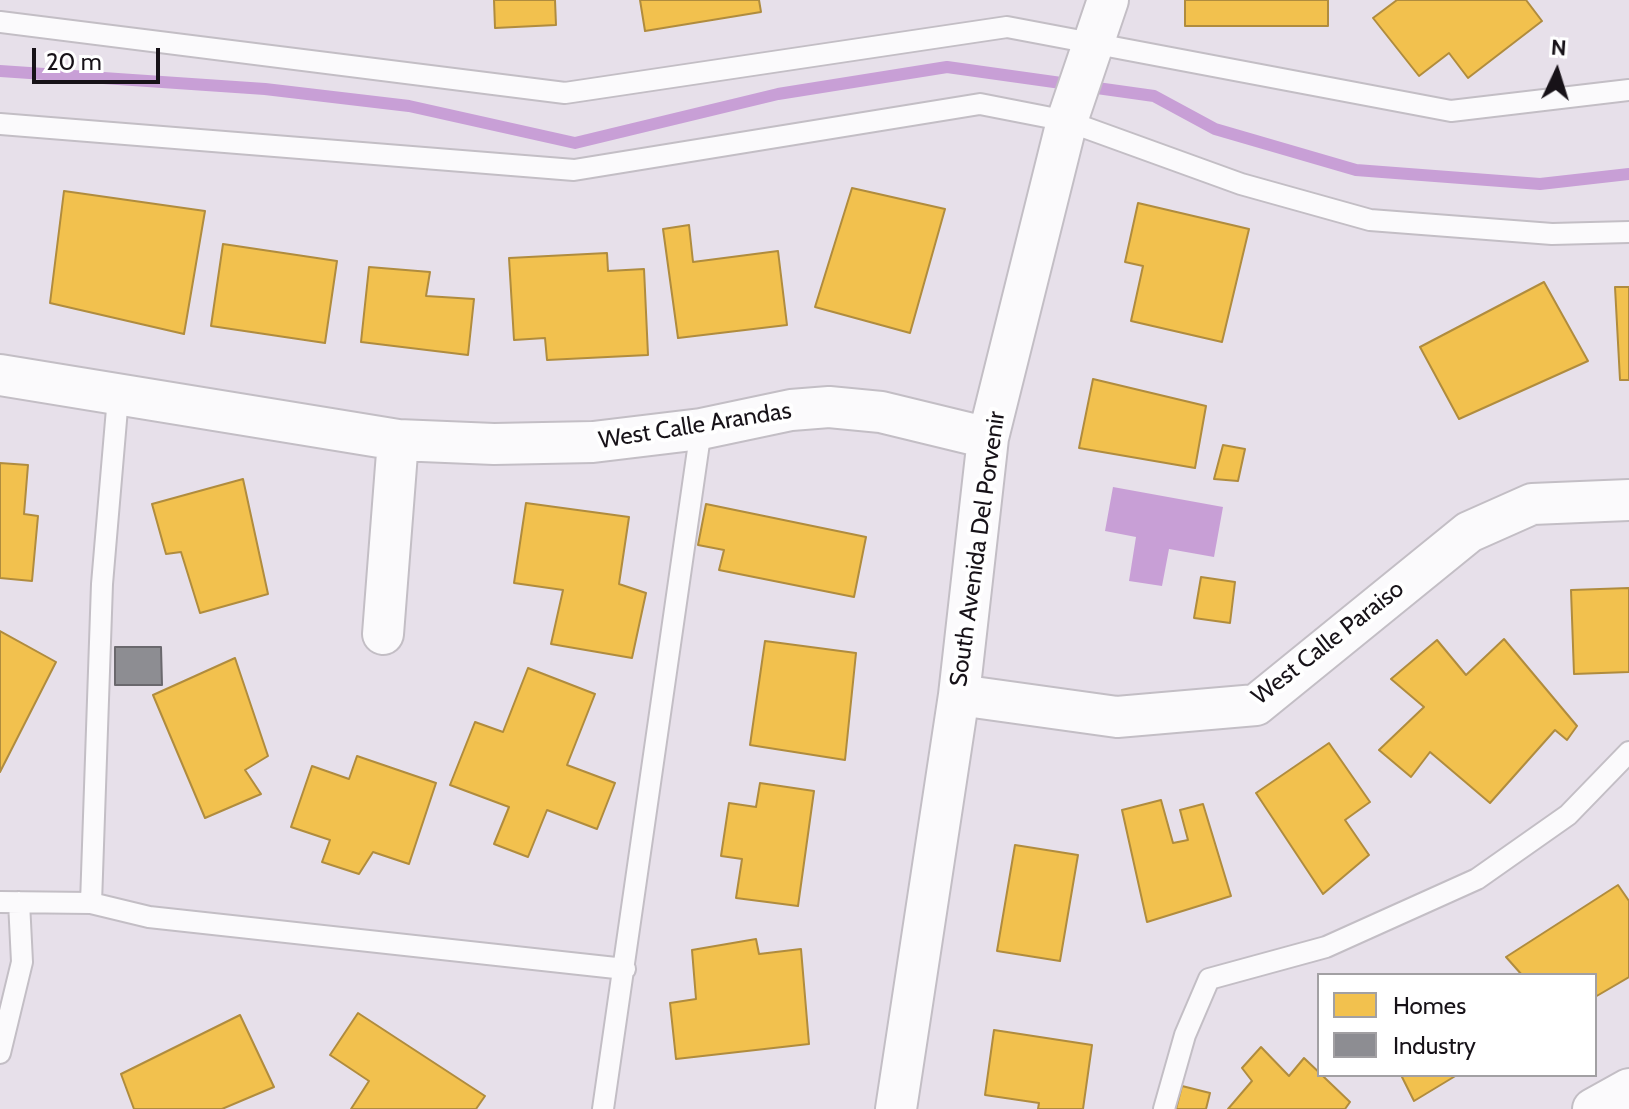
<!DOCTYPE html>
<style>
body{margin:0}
#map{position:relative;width:1629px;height:1109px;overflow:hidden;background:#e7e0ea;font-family:Cabin,sans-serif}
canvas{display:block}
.legend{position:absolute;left:1317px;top:973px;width:280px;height:104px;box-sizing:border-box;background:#fff;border:2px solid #a2a0a3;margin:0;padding:10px 14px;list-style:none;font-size:24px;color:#171218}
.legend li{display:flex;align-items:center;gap:16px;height:40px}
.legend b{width:40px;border:2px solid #a2a0a3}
.north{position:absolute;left:1517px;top:32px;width:80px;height:80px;-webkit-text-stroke:6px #fff;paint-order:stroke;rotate:4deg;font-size:22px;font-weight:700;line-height:32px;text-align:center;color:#171218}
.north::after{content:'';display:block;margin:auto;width:28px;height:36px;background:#171218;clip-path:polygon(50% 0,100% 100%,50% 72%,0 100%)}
.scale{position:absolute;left:32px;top:48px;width:128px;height:36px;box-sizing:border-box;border:4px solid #171218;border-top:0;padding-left:10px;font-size:24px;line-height:28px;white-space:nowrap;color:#171218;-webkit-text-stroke:6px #fff;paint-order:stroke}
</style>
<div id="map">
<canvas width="1629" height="1109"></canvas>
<ul class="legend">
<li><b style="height:22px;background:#f2c14e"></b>Homes</li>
<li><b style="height:22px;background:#8d8d92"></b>Industry</li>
</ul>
<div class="north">N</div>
<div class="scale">20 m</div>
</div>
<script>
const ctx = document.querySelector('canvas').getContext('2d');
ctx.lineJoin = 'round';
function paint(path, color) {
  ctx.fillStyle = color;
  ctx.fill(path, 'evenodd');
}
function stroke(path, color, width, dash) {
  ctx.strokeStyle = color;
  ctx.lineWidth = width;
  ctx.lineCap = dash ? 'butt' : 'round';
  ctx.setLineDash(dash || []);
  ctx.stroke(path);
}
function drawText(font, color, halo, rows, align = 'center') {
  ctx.font = font + ' Cabin,sans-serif';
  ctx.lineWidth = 8;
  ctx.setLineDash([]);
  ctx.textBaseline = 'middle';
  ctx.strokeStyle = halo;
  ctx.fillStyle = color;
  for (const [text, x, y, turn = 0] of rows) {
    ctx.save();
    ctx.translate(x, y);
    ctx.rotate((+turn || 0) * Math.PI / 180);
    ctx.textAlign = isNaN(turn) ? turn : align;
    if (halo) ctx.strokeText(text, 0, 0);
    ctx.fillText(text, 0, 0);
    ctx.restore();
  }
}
paint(new Path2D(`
 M1113,487l110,20 -9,50 -45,-8 -7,37 -33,-5 7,-44 -31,-6z`), '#c89fd6');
const homes = new Path2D(`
 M494,0h61l1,25 -61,3z
 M640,0h119l2,12 -116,19z
 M1185,0h143v26h-143z
 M1397,0h129l16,21 -74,57 -19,-25 -30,23 -46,-58z
 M852,188l93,21 -35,124 -95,-26z
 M64,191l141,20 -21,123 -134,-31z
 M1138,203l111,26 -27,113 -91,-21 12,-55 -18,-4z
 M689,225l4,37 85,-11 9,74 -109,13 -15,-109z
 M223,244l114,17 -12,82 -114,-17z
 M607,253l1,18 36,-2 4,86 -101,5 -2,-22 -31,2 -5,-82z
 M369,267l61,5 -4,24 48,3 -6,56 -107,-13z
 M1544,282l44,79 -129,58 -39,-72z
 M1615,287h14v93h-9z
 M1093,379l113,27 -11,62 -116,-20z
 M1223,445l22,4 -7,32 -24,-2z
 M0,463l28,2 -4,49 14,2 -6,65 -32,-3z
 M243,479l25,115 -68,19 -19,-61 -15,2 -14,-50z
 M526,503l103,14 -10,67 27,9 -14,65 -81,-14 12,-54 -49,-7z
 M706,504l160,33 -12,60 -135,-27 5,-20 -26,-5z
 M1201,577l34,5 -5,41 -36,-5z
 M1629,588v84l-55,2 -3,-84z
 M0,631l56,31 -56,110z
 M1504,639l73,87 -10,14 -12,-10 -65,73 -60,-51 -19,25 -32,-27 45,-43 -33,-28 46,-39 29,35z
 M765,641l91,12 -11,107 -95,-15z
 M235,658l33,98 -23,14 16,24 -56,24 -52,-123z
 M528,668l67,26 -28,71 48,18 -18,46 -50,-19 -19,47 -34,-13 15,-37 -59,-22 25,-63 28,10z
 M1329,743l41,59 -25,18 24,35 -46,39 -67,-101z
 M357,756l79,27 -27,81 -36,-12 -14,22 -37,-12 8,-22 -39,-13 21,-61 37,13z
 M760,783l54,8 -16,115 -62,-8 6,-39 -21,-3 8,-53 27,4z
 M1161,800l12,43 15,-3 -8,-30 23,-6 28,92 -84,26 -25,-112z
 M1015,845l63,10 -18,106 -63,-10z
 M1618,885l11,16v76l-34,20v-22h-73l-16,-18z
 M756,939l3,15 42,-5 8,95 -133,15 -6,-56 26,-4 -4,-49z
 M358,1013l127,83 -9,13h-125l18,-28 -39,-26z
 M240,1015l34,72 -52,22h-88l-13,-35z
 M994,1030l98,15 -9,64h-45l1,-6 -54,-8z
 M1261,1047l28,29 15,-18 46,44 -5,7h-117l24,-28 -10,-13z
 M1401,1075h56l-43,26z
 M1182,1086l28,7 -4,16h-30z`);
paint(homes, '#f2c14e');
stroke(homes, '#b08c3e', 2);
const industry = new Path2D(`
 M115,647h46l1,38h-47z`);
paint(industry, '#8d8d92');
stroke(industry, '#6a686d', 2);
stroke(new Path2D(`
 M0,71l265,18 144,17 166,37 203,-49 169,-27 207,29 61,33 141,41 184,14 89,-10`), '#c89fd6', 12);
const service = new Path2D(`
 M0,22l565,71 442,-66 444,84 178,-21
 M0,124l574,46 406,-66 87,17 174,63 129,36 182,14 77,-2
 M0,902l91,1 58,14 476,52
 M91,903l11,-319 16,-187
 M0,1053l22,-91 -3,-60
 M603,1109l98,-680
 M1164,1109l21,-74 24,-56 117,-32 151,-68 91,-64 61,-63`);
const minor = new Path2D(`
 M0,375l398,65 96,4 99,-2 108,-13 90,-19 38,-3 52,5 107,26
 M383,634l15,-194
 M959,695l158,22 139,-12 213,-173 63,-28 97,-4
 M896,1109l63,-414 29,-257 79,-317 41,-121
 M1593,1109l36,-20`);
stroke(service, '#c3bec5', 24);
stroke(minor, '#c3bec5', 44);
stroke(service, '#fbfafc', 20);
stroke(minor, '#fbfafc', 40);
drawText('24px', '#171218', '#fff', [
 ["West Calle Arandas",695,426,-9],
 ["South Avenida Del Porvenir",978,549,-82],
 ["West Calle Paraiso",1328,643,-38]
]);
</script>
